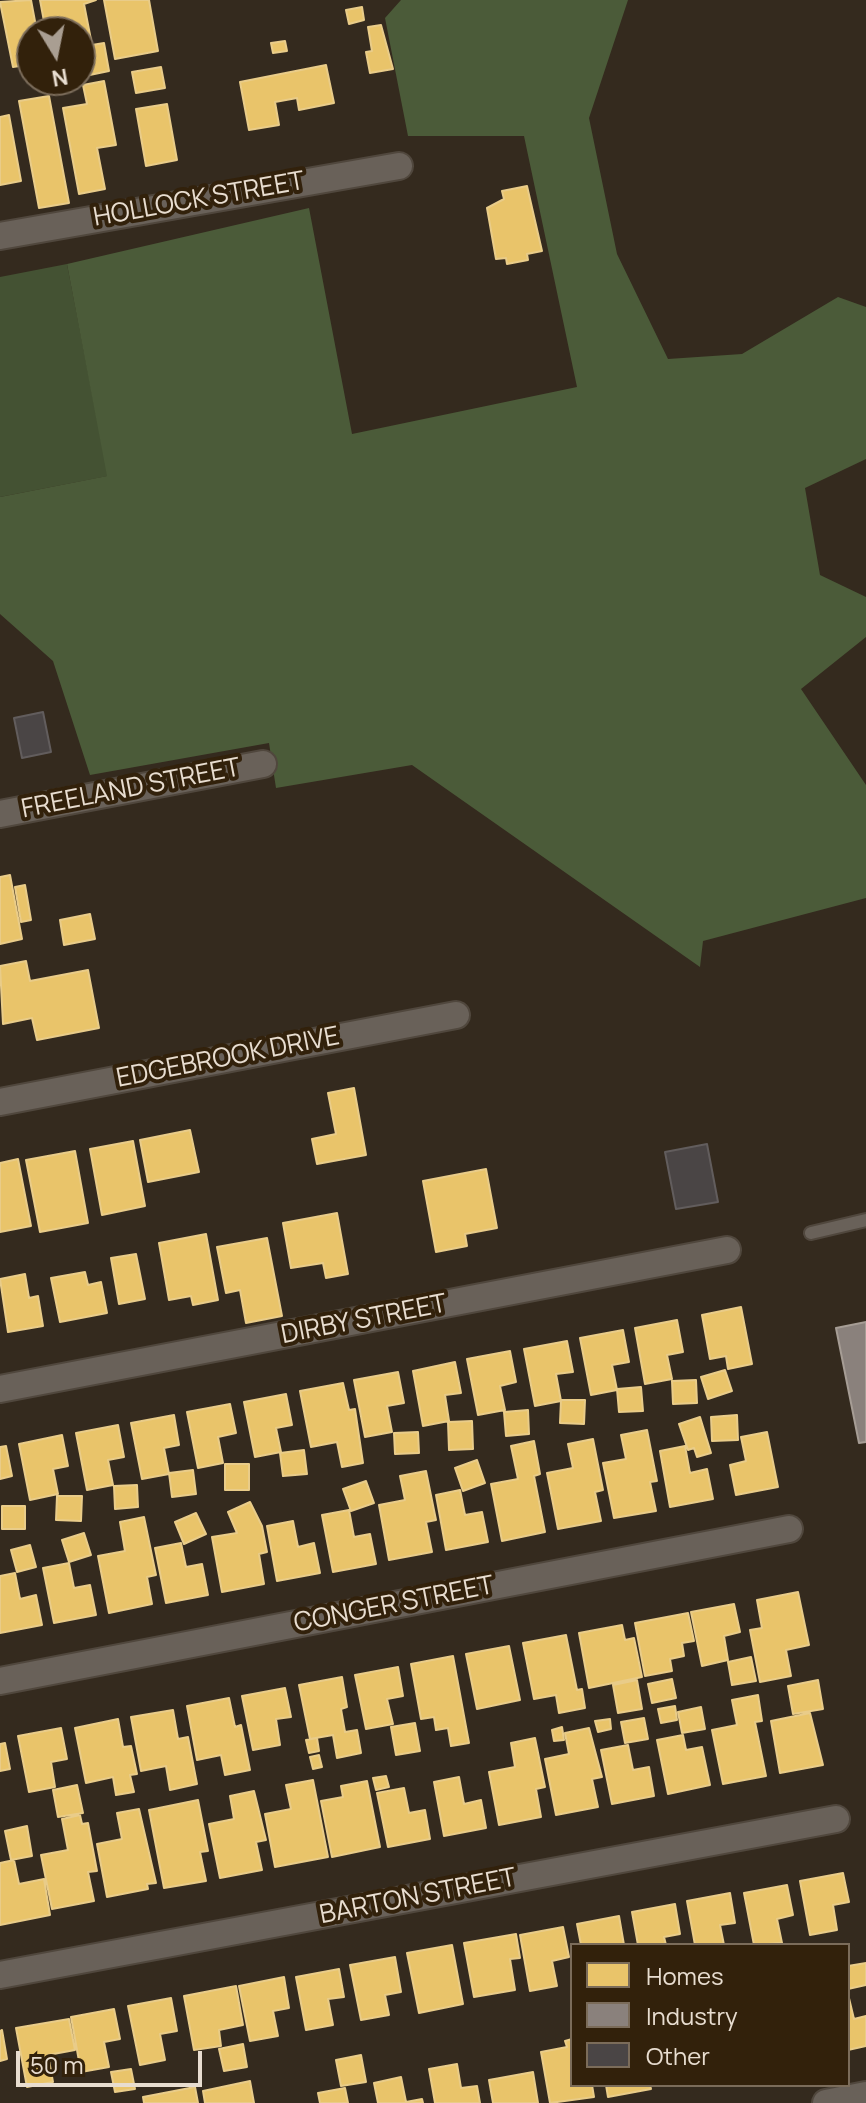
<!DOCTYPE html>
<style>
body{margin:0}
#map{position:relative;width:866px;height:2103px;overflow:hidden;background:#342a1e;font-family:Manrope,sans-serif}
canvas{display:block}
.legend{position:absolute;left:570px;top:1943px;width:280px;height:144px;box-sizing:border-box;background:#32210b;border:2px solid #7b6c5a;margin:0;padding:10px 14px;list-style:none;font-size:24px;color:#e8ddd0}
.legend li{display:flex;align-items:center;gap:16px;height:40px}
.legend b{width:40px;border:2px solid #7b6c5a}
.north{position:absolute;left:16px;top:16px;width:80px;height:80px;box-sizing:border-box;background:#32210b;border:2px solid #7b6c5a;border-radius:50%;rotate:170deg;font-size:22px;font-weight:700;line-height:32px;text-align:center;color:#e8ddd0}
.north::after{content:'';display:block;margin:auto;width:28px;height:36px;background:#a99e92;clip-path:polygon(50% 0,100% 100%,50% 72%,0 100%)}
.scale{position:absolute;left:16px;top:2051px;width:186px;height:36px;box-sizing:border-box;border:4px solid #e8ddd0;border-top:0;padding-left:10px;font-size:24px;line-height:28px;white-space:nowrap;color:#e8ddd0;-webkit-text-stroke:6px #32210b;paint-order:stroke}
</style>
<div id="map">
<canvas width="866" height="2103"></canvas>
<ul class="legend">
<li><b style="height:22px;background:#e9c46a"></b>Homes</li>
<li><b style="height:22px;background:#8a817c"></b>Industry</li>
<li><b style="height:22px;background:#4a4545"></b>Other</li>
</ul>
<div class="north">N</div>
<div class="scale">50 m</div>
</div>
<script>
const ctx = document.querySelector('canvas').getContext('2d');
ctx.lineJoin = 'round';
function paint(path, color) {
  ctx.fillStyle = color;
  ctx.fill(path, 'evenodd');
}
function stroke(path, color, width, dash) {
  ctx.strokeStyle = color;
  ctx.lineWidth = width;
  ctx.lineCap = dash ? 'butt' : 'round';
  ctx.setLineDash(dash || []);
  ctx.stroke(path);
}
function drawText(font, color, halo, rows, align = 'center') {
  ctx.font = font + ' Manrope,sans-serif';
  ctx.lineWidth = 8;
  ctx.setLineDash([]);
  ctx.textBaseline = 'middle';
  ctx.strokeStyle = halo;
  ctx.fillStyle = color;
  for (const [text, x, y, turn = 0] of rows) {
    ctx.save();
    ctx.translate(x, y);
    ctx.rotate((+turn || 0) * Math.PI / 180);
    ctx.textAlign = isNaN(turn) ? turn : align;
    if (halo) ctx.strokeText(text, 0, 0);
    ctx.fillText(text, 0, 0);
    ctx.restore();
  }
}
paint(new Path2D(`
 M67,264l41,212 -108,21v-220z`), '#445233');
paint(new Path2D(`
 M401,0h227l-39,118 28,136 51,105 74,-5 96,-57 28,10v152l-61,29 15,87 46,22v40l-65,52 65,96v113l-163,43 -3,26 -288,-202 -136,23 -7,-45 -179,32 -37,-114 -53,-47v-117l107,-21 -40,-212 242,-56 43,226 225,-47 -53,-251h-116l-23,-118z`), '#4b5b39');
const homes = new Path2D(`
 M31,0l6,32h-5v25l-8,1 2,7 -13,2 -13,-65z
 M40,0h56l-12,4 8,41 12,-2 5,28 -29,6v-45h-34z
 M104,0h45l9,51 -43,8z
 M362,7l2,13 -15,4 -3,-14z
 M381,25l12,44 -23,4 -4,-21 6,-1 -4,-24z
 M285,41l2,10 -14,2 -2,-10z
 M326,65l8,38 -35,7 -2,-12 -22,4 4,23 -30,5 -9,-48z
 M161,67l4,21 -29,5 -4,-21z
 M104,81l12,64 -19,3 8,41 -26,5 -16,-86 24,-4 -4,-19z
 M49,96l20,107 -30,5 -20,-107z
 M167,104l10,56 -31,6 -10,-57z
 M9,115l12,66 -21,4v-68z
 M527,186l15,65 -15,3 1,6 -21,4 -1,-6 -10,1 -9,-51 17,-9 -2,-8z
 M10,875l12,64 -22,5v-67z
 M25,885l6,35 -10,2 -6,-35z
 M90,914l5,25 -31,6 -4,-25z
 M26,961l4,20 58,-11 11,58 -62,12 -5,-22 -29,6 -3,-58z
 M354,1088l12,67 -49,9 -5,-25 24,-5 -8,-41z
 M190,1130l9,42 -51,10 -8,-42z
 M133,1141l12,65 -43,9 -12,-66z
 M75,1151l13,72 -48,9 -14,-72z
 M18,1159l13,67 -31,6v-69z
 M486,1169l11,59 -32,6 2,12 -31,6 -13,-71z
 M337,1213l11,61 -22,4 -3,-15 -32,5 -8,-45z
 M206,1234l12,66 -25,5 -2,-9 -22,4 -10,-57z
 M267,1238l15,78 -36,7 -6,-33 -14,3 -9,-46z
 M136,1254l9,45 -26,5 -8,-46z
 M85,1272l3,13 13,-3 6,31 -47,9 -9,-44z
 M25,1274l4,24 9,-2 5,30 -35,6 -8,-53z
 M741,1307l11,57 -24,5 -2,-13 -16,3 -8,-44z
 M677,1320l6,32 -16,3 5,24 -27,5 -10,-56z
 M623,1330l6,32 -17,3 5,25 -26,5 -11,-57z
 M567,1341l6,31 -17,2 5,27 -26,5 -11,-57z
 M510,1351l6,31 -16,4 5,24 -27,5 -11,-56z
 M455,1362l6,31 -16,2 4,26 -26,5 -10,-55z
 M725,1370l7,21 -24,8 -7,-22z
 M398,1372l6,31 -17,3 5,26 -27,5 -11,-57z
 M696,1380l1,23 -24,1 -1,-23z
 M343,1383l6,27 6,-1 8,54 -21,4 -5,-25 -26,5 -11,-56z
 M641,1387l2,24 -24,1 -2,-23z
 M286,1394l6,31 -16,3 5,24 -26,5 -11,-55z
 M561,1400h24l-1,24 -24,-1z
 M230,1404l6,29 -18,4 5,26 -25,5 -11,-56z
 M528,1410l1,24 -23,2 -2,-24z
 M174,1415l5,30 -15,3 5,26 -27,5 -11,-56z
 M737,1415l1,25 -26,1 -1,-24z
 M700,1417l11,36 -14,4 -3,-9 -6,2 -9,-26z
 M472,1421l1,28 -24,1 -1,-28z
 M118,1425l6,32 -16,3 5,25 -26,5 -11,-57z
 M647,1430l10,51 -7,1 6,29 -42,7 -11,-55 23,-4 -5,-24z
 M418,1432l1,21 -24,1 -1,-21z
 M767,1432l11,55 -42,8 -6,-30 16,-4 -5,-24z
 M62,1435l6,31 -15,3 5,25 -28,6 -11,-56z
 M593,1439l10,51 -8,2 6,29 -43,8 -11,-56 26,-5 -5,-24z
 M534,1441l6,33 -6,2 11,56 -43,9 -11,-57 27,-5 -7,-33z
 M6,1446l6,30 -12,3v-32z
 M685,1446l5,27 17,-4 6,30 -43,8 -10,-56z
 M304,1450l3,24 -24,2 -3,-23z
 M477,1460l8,23 -22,8 -8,-23z
 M225,1464h24v26h-24z
 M193,1470l3,24 -24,3 -3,-24z
 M426,1471l10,49 -10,2 6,30 -43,8 -10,-55 26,-5 -5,-24z
 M366,1481l8,22 -23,8 -8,-22z
 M137,1485l1,22 -23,2 -1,-23z
 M460,1490l5,25 17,-3 6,30 -42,8 -10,-55z
 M57,1496h25l-1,25 -25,-1z
 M250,1502l12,24 5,26 -8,2 5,30 -42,8 -10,-55 25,-4 -9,-21z
 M2,1506h23v23h-23z
 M349,1510l5,27 16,-3 6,30 -43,8 -11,-57z
 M196,1513l10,21 -22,10 -9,-22z
 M144,1517l12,58 -9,2 5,27 -43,9 -11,-57 27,-5 -5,-29z
 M293,1521l5,26 16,-4 6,30 -43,8 -10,-55z
 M84,1533l7,22 -22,7 -7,-22z
 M181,1543l5,24 16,-3 6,31 -42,8 -11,-55z
 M30,1545l6,22 -19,5 -6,-22z
 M69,1563l5,25 16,-3 6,30 -42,8 -11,-55z
 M15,1573l5,26 16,-4 6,30 -42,8v-57z
 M798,1592l11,53 -23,5 5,26 -31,6 -10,-52 12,-2 -5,-28z
 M734,1604l6,28 -16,4 4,24 -26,6 -11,-54z
 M688,1613l6,28 -12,2 2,13 -14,3 2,12 -27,5 -10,-53z
 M622,1625l3,15 9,-2 8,39 -53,11 -10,-55z
 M566,1635l11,55 5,-1 3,19 -26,5 -3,-18 -22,4 -11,-56z
 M509,1646l11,54 -43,9 -11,-55z
 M453,1656l16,87 -18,3 -3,-18 -12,2 -2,-13 -13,2 -10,-55z
 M751,1657l5,24 -24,4 -4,-23z
 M398,1667l5,29 -16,3 6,25 -27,5 -11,-54z
 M342,1677l5,30 -6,2 4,23 12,-2 4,23 -24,5 -4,-23 -23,4 -11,-54z
 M672,1679l4,19 -24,5 -4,-19z
 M637,1680l5,29 -24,4 -5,-28z
 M818,1680l5,29 -30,5 -5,-28z
 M285,1688l6,29 -15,2 4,26 -27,5 -11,-54z
 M758,1695l4,26 -7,1 11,54 -43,8 -11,-54 25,-5 -5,-25z
 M229,1698l6,29 6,-2 9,45 -25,5 -4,-20 -24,5 -10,-54z
 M675,1706l2,14 -16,3 -3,-14z
 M701,1707l4,22 -23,4 -4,-21z
 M173,1710l5,29 10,-2 9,47 -27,6 -4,-24 -25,5 -10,-54z
 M810,1713l13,52 -43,8 -9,-52z
 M644,1718l4,21 -23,4 -4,-21z
 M118,1719l5,28 8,-1 6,28 -7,1 4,17 -18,3 -3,-18 -27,6 -11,-55z
 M610,1719l1,10 -13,3 -3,-11z
 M415,1723l5,28 -24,4 -5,-28z
 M562,1727l2,13 -10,1 -2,-11z
 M61,1728l6,31 -16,3 4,25 -26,5 -11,-56z
 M589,1728l13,49 -10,2 6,28 -42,8 -11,-56 24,-5 -4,-21z
 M683,1735l3,15 16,-3 8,38 -42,9 -11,-54z
 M317,1738l2,13 -10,2 -3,-13z
 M535,1738l10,49 -9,2 5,28 -42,8 -10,-53 26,-5 -4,-24z
 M5,1743l5,26 -10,2v-27z
 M628,1745l5,25 16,-3 5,29 -42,8 -11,-54z
 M319,1755l3,12 -9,2 -3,-12z
 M386,1776l3,11 -13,3 -3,-12z
 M459,1777l5,27 17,-4 5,28 -42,8 -10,-54z
 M313,1780l15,77 -53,10 -10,-53 26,-5 -5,-24z
 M367,1781l13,66 -48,10 -11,-56 22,-4 -2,-11z
 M77,1785l6,28 -25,4 -5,-27z
 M404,1788l5,25 16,-3 5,29 -42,8 -11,-54z
 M254,1791l12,49 -10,2 6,28 -42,8 -11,-54 25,-5 -4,-23z
 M198,1800l10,51 -8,1 6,29 -42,7 -15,-78z
 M139,1809l17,74 -9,1 1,5 -41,8 -10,-53 25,-5 -5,-26z
 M80,1815l2,9 6,-1 9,48 -9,1 6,29 -42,8 -11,-54 27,-5 -6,-31z
 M27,1826l5,30 -21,4 -6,-29z
 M14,1860l5,24 25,-5 6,36 -50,10v-62z
 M843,1873l6,29 -16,3 4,25 -27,5 -10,-54z
 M787,1885l6,30 -16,4 5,24 -28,2 -10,-52z
 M730,1893l5,30 -15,2 4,20h-29l-8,-44z
 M675,1904l5,30 -16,3 2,8h-28l-6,-33z
 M619,1916l5,29h-43l-4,-21z
 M563,1927l6,30 -17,4 5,25 -27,5 -10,-56z
 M516,1934l4,24 -10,1 5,31 -41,7 -10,-54z
 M452,1945l11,59 -44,9 -12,-60z
 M395,1957l6,35 -16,3 4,20 -28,5 -11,-55z
 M866,1963v22l-18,4v-23z
 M339,1969l5,28 -16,2 5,26 -27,5 -10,-53z
 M284,1977l5,31 -16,3 5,25 -28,5 -11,-55z
 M236,1986l7,39 -24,5 2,16 -27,4 -10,-54z
 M848,1994l6,25 12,-3v30l-18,4z
 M171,1998l6,33 -17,3 5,26 -25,5 -12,-59z
 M114,2009l6,30 -16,3 5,25 -28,5 -10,-55z
 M69,2019l6,31 -27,5 5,27 -26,5 -11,-59z
 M2,2030l5,29 -7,2v-30z
 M572,2039v46h20l2,12 -44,6 -9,-51 26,-5 -2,-6z
 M243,2044l4,23 -23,4 -5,-22z
 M361,2055l5,27 -25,4 -5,-26z
 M457,2064l4,24 16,-2 3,17h-45l-6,-34z
 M131,2069l4,20 -20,3 -4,-20z
 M533,2072l5,31h-45l-4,-23z
 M401,2077l5,25 16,-3 1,4h-45l-4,-20z
 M250,2081l4,22h-49l-2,-12z
 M606,2085h44l1,4 -43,8z
 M195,2087l3,16h-54l-1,-6z
 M345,2088l3,15h-28l-2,-10z`);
paint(homes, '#e9c46a');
stroke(homes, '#e9cc89', 2);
const industry = new Path2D(`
 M866,1322v120l-7,1 -23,-115z`);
paint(industry, '#8a817c');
stroke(industry, '#a69d95', 2);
const building = new Path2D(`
 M43,712l8,40 -29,6 -8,-40z
 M707,1144l11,58 -42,7 -11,-57z`);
paint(building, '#4a4545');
stroke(building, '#625d5d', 2);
const lane = new Path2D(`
 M811,1233l55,-13`);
const street = new Path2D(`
 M0,236l399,-70
 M0,814l263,-50
 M0,1102l456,-87
 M0,1389l727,-139
 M0,1681l789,-152
 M0,1975l836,-156
 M826,2103l40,-8`);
stroke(lane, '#50473d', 16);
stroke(street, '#50473d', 30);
stroke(lane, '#696159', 12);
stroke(street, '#696159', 26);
drawText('26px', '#e8ddd0', '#32210b', [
 ["HOLLOCK STREET",199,200,-10],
 ["FREELAND STREET",131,789,-11],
 ["EDGEBROOK DRIVE",228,1058,-11],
 ["DIRBY STREET",364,1320,-11],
 ["CONGER STREET",394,1605,-11],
 ["BARTON STREET",418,1897,-11]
]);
</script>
